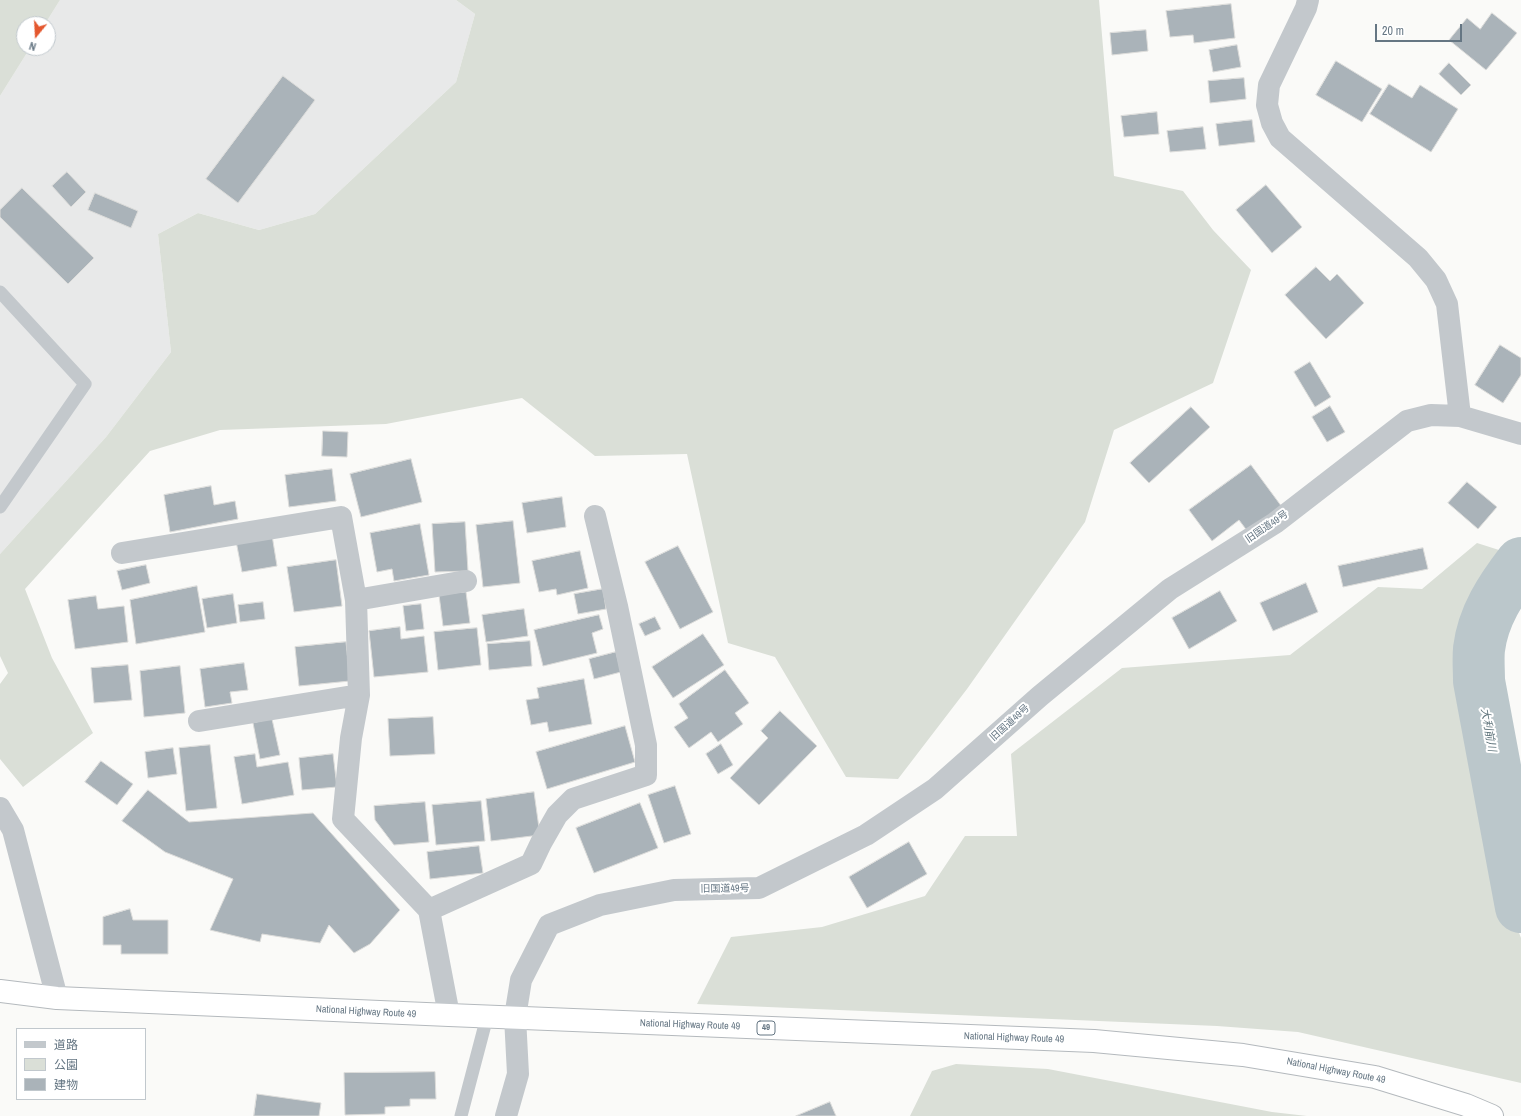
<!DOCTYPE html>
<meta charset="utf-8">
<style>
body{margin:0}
#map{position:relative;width:1521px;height:1116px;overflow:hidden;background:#fafaf8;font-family:"Archivo Narrow","Noto Sans JP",sans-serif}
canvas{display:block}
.legend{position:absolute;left:16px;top:1028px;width:130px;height:72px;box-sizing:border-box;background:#fff;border:1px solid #c1c8cd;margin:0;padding:5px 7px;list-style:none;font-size:12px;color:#657683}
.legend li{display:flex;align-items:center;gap:8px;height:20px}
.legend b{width:20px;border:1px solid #c1c8cd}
.north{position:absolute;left:16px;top:16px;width:40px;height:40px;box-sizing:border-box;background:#fff;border:1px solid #c1c8cd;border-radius:50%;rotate:198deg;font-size:11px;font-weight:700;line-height:16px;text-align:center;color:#657683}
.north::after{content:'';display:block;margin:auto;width:14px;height:18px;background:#e4572e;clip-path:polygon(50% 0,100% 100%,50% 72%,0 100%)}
.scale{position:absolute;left:1375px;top:24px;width:87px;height:18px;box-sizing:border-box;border:2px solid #657683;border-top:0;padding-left:5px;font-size:12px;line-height:14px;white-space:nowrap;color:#657683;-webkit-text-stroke:3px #fff;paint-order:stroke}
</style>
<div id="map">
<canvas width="1521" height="1116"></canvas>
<ul class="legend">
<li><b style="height:5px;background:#c3c8cc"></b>道路</li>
<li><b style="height:11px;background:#dadfd7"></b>公園</li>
<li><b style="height:11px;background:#aab3b9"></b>建物</li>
</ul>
<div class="north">N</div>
<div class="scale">20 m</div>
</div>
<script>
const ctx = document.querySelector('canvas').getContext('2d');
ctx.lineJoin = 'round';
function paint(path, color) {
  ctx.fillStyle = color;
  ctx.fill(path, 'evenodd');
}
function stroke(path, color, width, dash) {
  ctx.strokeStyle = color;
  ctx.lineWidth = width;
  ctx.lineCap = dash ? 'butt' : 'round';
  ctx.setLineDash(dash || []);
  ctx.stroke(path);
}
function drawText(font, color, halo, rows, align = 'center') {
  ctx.font = font + ' "Archivo Narrow","Noto Sans JP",sans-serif';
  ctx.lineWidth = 4;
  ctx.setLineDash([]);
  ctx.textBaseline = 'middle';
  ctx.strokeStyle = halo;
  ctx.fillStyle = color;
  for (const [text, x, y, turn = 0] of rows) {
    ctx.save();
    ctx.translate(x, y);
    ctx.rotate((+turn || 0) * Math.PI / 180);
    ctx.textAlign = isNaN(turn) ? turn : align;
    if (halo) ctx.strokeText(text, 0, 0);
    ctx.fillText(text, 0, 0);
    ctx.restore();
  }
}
paint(new Path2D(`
 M60,0h396l19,14 -19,68 -141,132 -56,16 -61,-17 -40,21 13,118 -65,85 -106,117v-458l30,-48h18v-24h-3z`), '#e8e9e9');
paint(new Path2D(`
 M0,0h60l-15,24h-21v24h6l-30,48z
 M456,0h643l15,176 69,15 30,39 38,40 -38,113 -99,47 -29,92 -118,167 -69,90 -52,-2 -71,-120 -47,-14 -41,-189 -92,2 -73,-58 -136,26 -166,6 -70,21 -125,138 27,69 41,75 -70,54 -23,-28v-75l8,-11 -8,-17v-102l106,-117 65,-85 -13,-118 40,-21 61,17 56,-16 141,-132 19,-68z
 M1477,543l22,7 -21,64 -7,114 32,163 18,47v145l-223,-51 -81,-6 -520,-22 34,-67 91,-10 103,-31 40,-60h52l-6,-82 111,-86 168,-13 88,-68 44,2z
 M956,1064l92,5 224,43 35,4h-397l22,-45z`), '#dadfd7');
stroke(new Path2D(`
 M1521,563c-20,26 -38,53 -42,86 -1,10 0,21 0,32l42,226`), '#bbc7cb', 52);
const building = new Path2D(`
 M1231,4l4,34 -41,5 -1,-8 -23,2 -4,-26z
 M1492,13l25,20 -31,37 -37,-30 18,-22 13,11z
 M1146,30l2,21 -36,4 -2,-22z
 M1237,45l4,22 -28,5 -4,-22z
 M1336,61l46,28 -20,33 -46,-27z
 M1449,63l22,22 -10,10 -22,-21z
 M283,76l32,24 -77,103 -32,-24z
 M1244,78l2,21 -36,4 -2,-22z
 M1389,84l23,14 8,-13 38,24 -27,43 -61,-38z
 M1157,112l2,22 -35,3 -3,-21z
 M1252,120l3,22 -36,4 -3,-22z
 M1203,127l3,22 -36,3 -3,-21z
 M67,172l19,20 -15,15 -19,-21z
 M1266,185l36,42 -30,26 -36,-43z
 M22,188l72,70 -26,26 -68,-67v-7z
 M95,193l43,18 -7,17 -43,-18z
 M1316,267l14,14 7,-7 27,29 -38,36 -41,-44z
 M1500,345l21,13v17l-18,28 -28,-18z
 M1310,362l21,35 -16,10 -21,-35z
 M1330,406l15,26 -18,10 -15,-25z
 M1191,407l19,20 -61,56 -19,-20z
 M323,431l25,1 -1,25 -25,-1z
 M411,459l11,43 -61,15 -11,-43z
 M1251,465l31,42 -34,25 -9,-12 -27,21 -23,-31z
 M332,469l4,32 -47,6 -4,-32z
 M1467,482l30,25 -19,22 -30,-26z
 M211,486l3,19 21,-4 3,18 -68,13 -6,-37z
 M562,497l4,30 -39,6 -5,-30z
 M513,521l7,62 -37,4 -7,-62z
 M465,522l3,49 -33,1 -3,-48z
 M420,524l9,51 -35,6 -2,-12 -15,3 -7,-39z
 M272,535l5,31 -35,6 -6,-31z
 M678,546l35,66 -33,17 -35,-67z
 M1423,548l5,21 -85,18 -5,-21z
 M580,551l8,37 -31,7 -1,-6 -17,3 -7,-31z
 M336,560l6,46 -48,6 -7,-45z
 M146,565l4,18 -28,7 -5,-19z
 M1306,583l12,29 -45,19 -13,-28z
 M197,586l8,46 -69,12 -6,-44z
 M603,589l3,20 -28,5 -4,-20z
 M1220,591l17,30 -48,28 -17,-31z
 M466,592l4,31 -27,3 -4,-31z
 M233,594l4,29 -30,5 -5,-29z
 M96,596l2,13 26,-3 4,36 -53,7 -7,-49z
 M263,602l2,17 -25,3 -2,-17z
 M421,604l3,25 -18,2 -3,-25z
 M524,609l4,27 -42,6 -4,-27z
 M599,615l4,14 -11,4 5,20 -54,13 -9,-36z
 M655,617l6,12 -16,7 -6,-12z
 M400,627l1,12 23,-3 4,36 -54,5 -5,-46z
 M477,628l4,37 -43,5 -4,-38z
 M703,634l21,31 -51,33 -21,-31z
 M530,641l2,25 -43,4 -2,-26z
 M346,642l4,39 -51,5 -4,-39z
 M616,652l5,20 -27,7 -5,-20z
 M244,663l4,27 -18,2 2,11 -27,4 -5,-38z
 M128,665l4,35 -38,3 -3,-35z
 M180,666l5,47 -41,4 -4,-46z
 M725,670l24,33 -14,10 8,11 -25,18 -7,-10 -22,16 -15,-21 14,-9 -9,-14z
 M584,679l8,45 -43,8 -2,-10 -16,3 -5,-25 13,-2 -2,-10z
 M780,711l37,35 -58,59 -29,-27 38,-40 -7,-7z
 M433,717l2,37 -45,2 -2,-37z
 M272,719l8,36 -20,4 -7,-36z
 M625,726l10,36 -88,27 -11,-37z
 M721,744l12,21 -15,9 -12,-20z
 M210,745l7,63 -31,3 -7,-63z
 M173,748l4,26 -29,4 -3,-26z
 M255,754l2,13 31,-5 6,33 -52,9 -8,-47z
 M333,754l4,33 -35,3 -3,-32z
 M101,761l32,23 -16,21 -32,-23z
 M675,786l16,48 -27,9 -16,-48z
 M148,790l41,32 124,-9 87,97 -30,34 -16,9 -25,-28 -9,18 -58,-9 -2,8 -50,-12 23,-51 -68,-27 -43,-31z
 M534,792l6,43 -49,6 -5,-42z
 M481,801l4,40 -49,4 -4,-40z
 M425,802l4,40 -35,3 -19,-25 -1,-14z
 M640,803l18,45 -64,25 -18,-45z
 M909,842l18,32 -60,34 -18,-31z
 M479,846l4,27 -53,6 -3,-27z
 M130,909l3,11h35v34h-47v-9h-18v-28z
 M435,1072l1,27h-26v7l-25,1v7l-40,1 -1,-42z
 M257,1094l64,9 -2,13h-65z
 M830,1102l6,14h-40z`);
paint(building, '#aab3b9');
stroke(building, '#dcdcda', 1);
const highway = new Path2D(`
 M0,991l57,7 392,17 645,26 149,14 132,22 91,28 26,11`);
stroke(highway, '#b4b9bd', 24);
stroke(new Path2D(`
 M0,292l85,92 -85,123
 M461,1116l26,-99`), '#c3c8cc', 13);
stroke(new Path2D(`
 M1308,0l-2,8 -37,77 -2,20 5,18 8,15 138,120 18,22 11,24 13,112
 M122,553l219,-36 15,83 3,95 -8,43 -8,81 86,91 20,105
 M356,600l110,-19
 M199,721l160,-26
 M0,808l13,22 44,168
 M429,910l102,-46 10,-21 16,-28 16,-16 73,-24v-30l-29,-139 -22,-90
 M506,1116l12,-42 -3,-57 6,-37 28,-55 51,-20 74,-15 85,-2 107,-53 69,-46 105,-93 130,-107 105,-66 132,-102 24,-6 29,1 61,18`), '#c3c8cc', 22);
stroke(highway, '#fff', 22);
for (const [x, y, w] of [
 [766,1028,18]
]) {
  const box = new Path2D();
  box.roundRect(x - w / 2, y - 7, w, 14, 3);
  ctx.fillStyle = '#fff';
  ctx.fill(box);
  stroke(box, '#657683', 1);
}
drawText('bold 9px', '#657683', null, [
 ["49",766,1028]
]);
drawText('10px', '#657683', '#fff', [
 ["旧国道49号",1267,527,-34],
 ["旧国道49号",1010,723,-42],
 ["旧国道49号",725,889,-1],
 ["National Highway Route 49",366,1012,3],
 ["National Highway Route 49",690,1025,2],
 ["National Highway Route 49",1014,1038,2],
 ["National Highway Route 49",1336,1071,11]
]);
drawText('italic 11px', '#60757c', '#fff', [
 ["大利前川",1488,730,80]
]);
</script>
